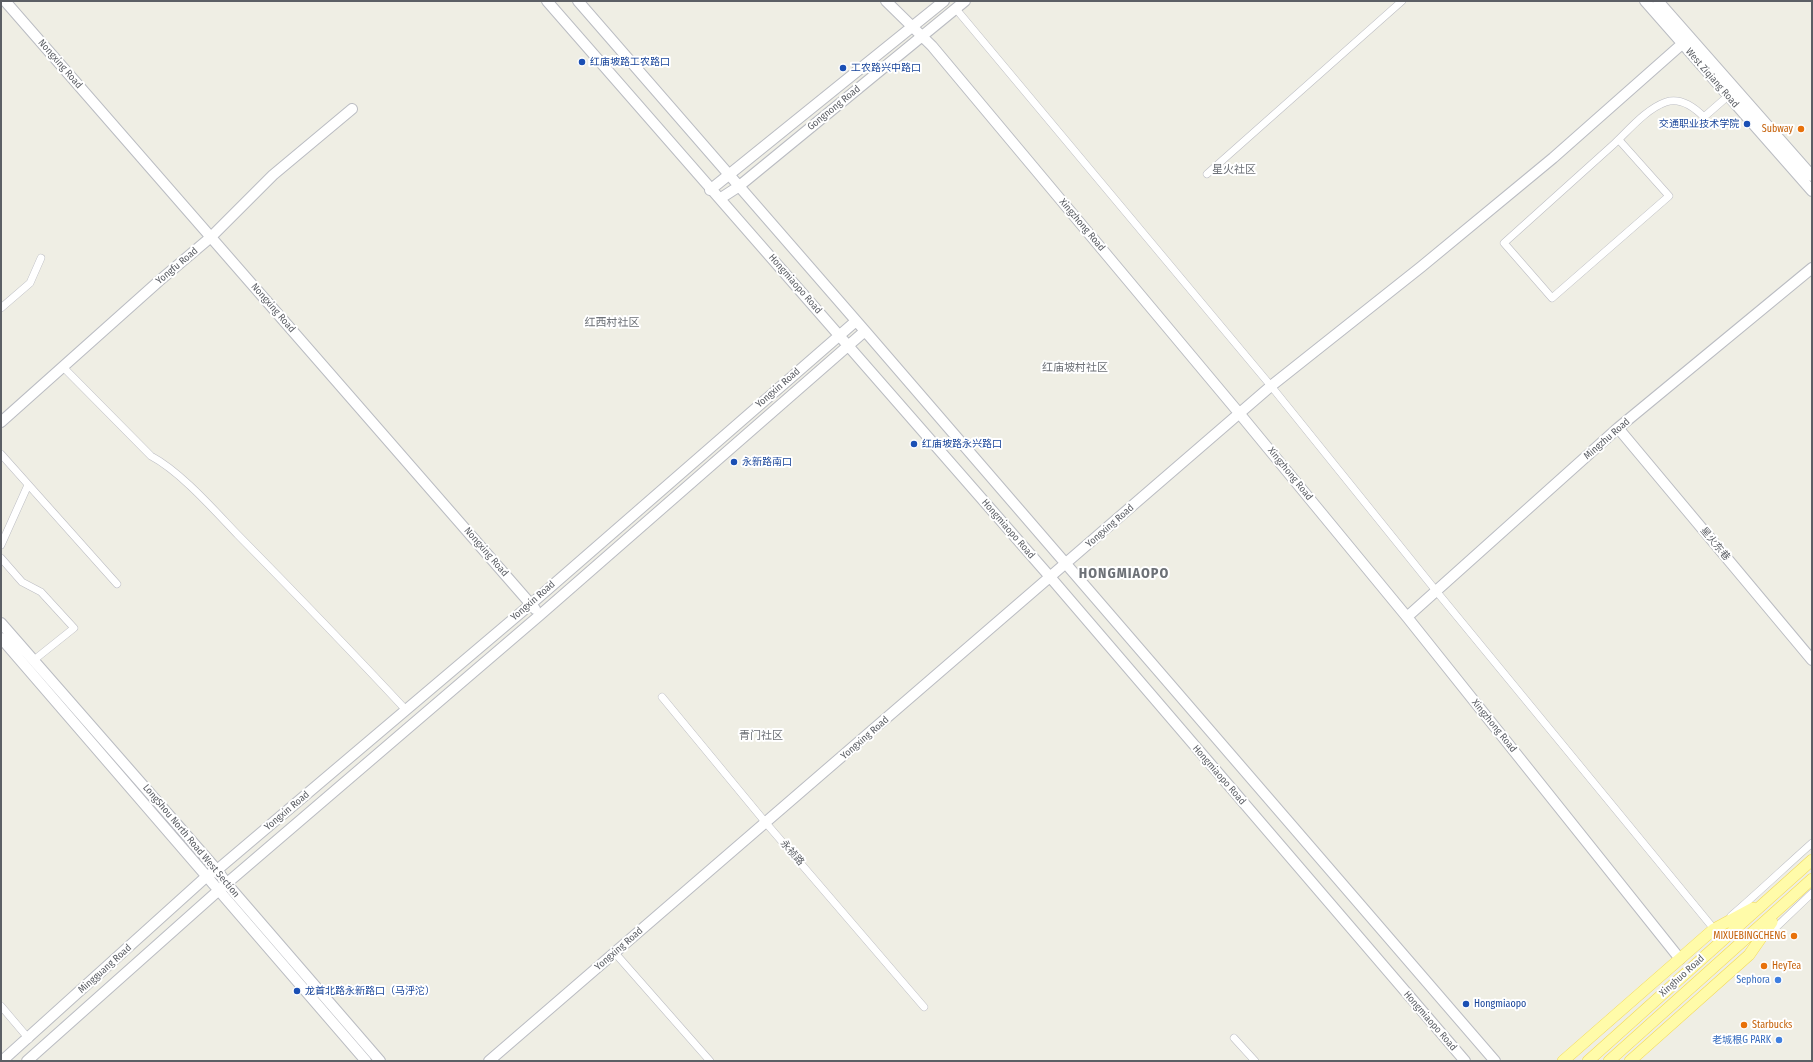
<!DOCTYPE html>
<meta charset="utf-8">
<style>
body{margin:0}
#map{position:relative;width:1813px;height:1062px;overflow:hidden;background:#efeee4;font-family:"Fira Sans Condensed",sans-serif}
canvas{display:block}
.frame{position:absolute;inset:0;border:2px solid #5c5f65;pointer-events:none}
</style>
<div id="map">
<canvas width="1813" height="1062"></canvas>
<div class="frame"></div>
</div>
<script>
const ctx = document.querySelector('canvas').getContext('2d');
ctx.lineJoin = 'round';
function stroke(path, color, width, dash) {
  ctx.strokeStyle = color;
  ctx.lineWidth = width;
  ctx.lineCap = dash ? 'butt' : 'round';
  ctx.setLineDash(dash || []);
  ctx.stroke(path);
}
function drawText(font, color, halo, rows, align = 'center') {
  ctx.font = font + ' "Fira Sans Condensed","Noto Sans SC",sans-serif';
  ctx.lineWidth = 4;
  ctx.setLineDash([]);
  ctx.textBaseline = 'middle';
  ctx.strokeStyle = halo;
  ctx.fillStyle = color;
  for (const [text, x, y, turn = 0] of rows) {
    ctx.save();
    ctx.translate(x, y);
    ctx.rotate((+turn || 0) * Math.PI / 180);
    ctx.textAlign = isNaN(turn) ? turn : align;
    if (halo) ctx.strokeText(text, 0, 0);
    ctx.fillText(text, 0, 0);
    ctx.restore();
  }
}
const street = new Path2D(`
 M956,9l315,377 166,206 277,337 2,-2
 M1619,140l50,56 -117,102 -48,-55c37,-33 73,-66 110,-99 15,-14 32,-35 52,-42 15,-5 28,5 38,15l24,-21
 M1207,174l195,-173
 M1,308l29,-25 11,-25
 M63,367l88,89c30,16 63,54 87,79 57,58 113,116 168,175
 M1,454l116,130
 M1,545l27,-60
 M1,558l21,24 19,10 33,36 -40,32
 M662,697l104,126 158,184
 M1731,916c28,-24 54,-49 81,-73
 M1767,936l45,-43
 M615,953l95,108
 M1,1006l28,33
 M1234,1038l21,23`);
const secondary = new Path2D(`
 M5,1l530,608
 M547,1l504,577 414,483
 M578,1l287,330 630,730
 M886,1l46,45 307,367 168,204 273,342
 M1645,1l167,190
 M1658,1l154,175
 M710,190l234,-189
 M721,198l17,-11 227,-186
 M1,422l158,-141 52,-44 62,-62 79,-66
 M1618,428l194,232
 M1407,617l211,-189 194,-160
 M1,623l216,247 10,14 153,177
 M1,638l365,423
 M2,1061l205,-185 10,-6 314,-266 325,-283
 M27,1061l192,-171 321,-275 325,-284
 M489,1061l782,-675 150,-119 132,-109 129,-114`);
const primary = new Path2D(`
 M1563,1061l151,-132 39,-21
 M1588,1061l224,-201
 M1609,1061l203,-182
 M1630,1061l119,-106 23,-33`);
stroke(street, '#bcbdc3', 8);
stroke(secondary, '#babcc2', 12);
stroke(primary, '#f3da59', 12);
stroke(street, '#fff', 7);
stroke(secondary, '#fff', 10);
stroke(primary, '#fffba9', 11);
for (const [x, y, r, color] of [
 [582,62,4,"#1a4fb4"],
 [843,68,4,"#1a4fb4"],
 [1747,124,4,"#1a4fb4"],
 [1801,129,4,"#e8710a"],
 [914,444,4,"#1a4fb4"],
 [734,462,4,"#1a4fb4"],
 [1794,936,4,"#e8710a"],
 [1764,966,4,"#e8710a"],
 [1778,980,4,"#3f7fe0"],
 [297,991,4,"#1a4fb4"],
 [1466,1004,4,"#1a4fb4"],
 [1744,1025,4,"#e8710a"],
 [1779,1040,4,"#3f7fe0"]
]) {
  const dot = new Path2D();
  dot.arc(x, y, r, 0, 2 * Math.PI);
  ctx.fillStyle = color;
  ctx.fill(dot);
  stroke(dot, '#fff', 1.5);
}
drawText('10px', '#164399', '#fff', [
 ["红庙坡路工农路口",590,62],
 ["工农路兴中路口",851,68],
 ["交通职业技术学院",1739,124,"right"],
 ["红庙坡路永兴路口",922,444],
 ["永新路南口",742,462],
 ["龙首北路永新路口（马泘沱）",305,991],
 ["Hongmiaopo",1474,1004]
], 'left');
drawText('10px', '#5c5f65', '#fff', [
 ["Nongxing Road",60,64,49],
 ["West Ziqiang Road",1712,78,49],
 ["Gongnong Road",834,108,-39],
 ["Xingzhong Road",1082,225,50],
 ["Yongfu Road",177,266,-40],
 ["Hongmiaopo Road",795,284,49],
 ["Nongxing Road",273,308,49],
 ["Yongxin Road",778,388,-41],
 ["Mingzhu Road",1607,439,-41],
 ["Xingzhong Road",1290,474,51],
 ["Yongxing Road",1110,526,-41],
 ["Hongmiaopo Road",1008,529,49],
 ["星火东巷",1715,544,50],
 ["Nongxing Road",486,552,49],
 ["Yongxin Road",533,601,-41],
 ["Xingzhong Road",1494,726,51],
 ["Yongxing Road",865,738,-41],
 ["Hongmiaopo Road",1219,775,49],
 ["Yongxin Road",287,811,-40],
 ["LongShou North Road West Section",191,841,50],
 ["永祯路",792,853,49],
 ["Yongxing Road",619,949,-41],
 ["Mingguang Road",105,969,-42],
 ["Xinghuo Road",1682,976,-42],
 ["Hongmiaopo Road",1430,1021,49]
]);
drawText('10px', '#c56008', '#fff', [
 ["Subway",1793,129],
 ["MIXUEBINGCHENG",1786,936],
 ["HeyTea",1772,966,"left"],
 ["Starbucks",1752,1025,"left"]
], 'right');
drawText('10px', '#366cbe', '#fff', [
 ["Sephora",1770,980],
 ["老城根G PARK",1771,1040]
], 'right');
drawText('11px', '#6d7177', '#fff', [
 ["星火社区",1234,170],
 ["红西村社区",612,323],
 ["红庙坡村社区",1075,368],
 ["青门社区",761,736]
]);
ctx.letterSpacing = '1px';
drawText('bold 14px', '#6d7177', '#fff', [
 ["HONGMIAOPO",1124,574]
]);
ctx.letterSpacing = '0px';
</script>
